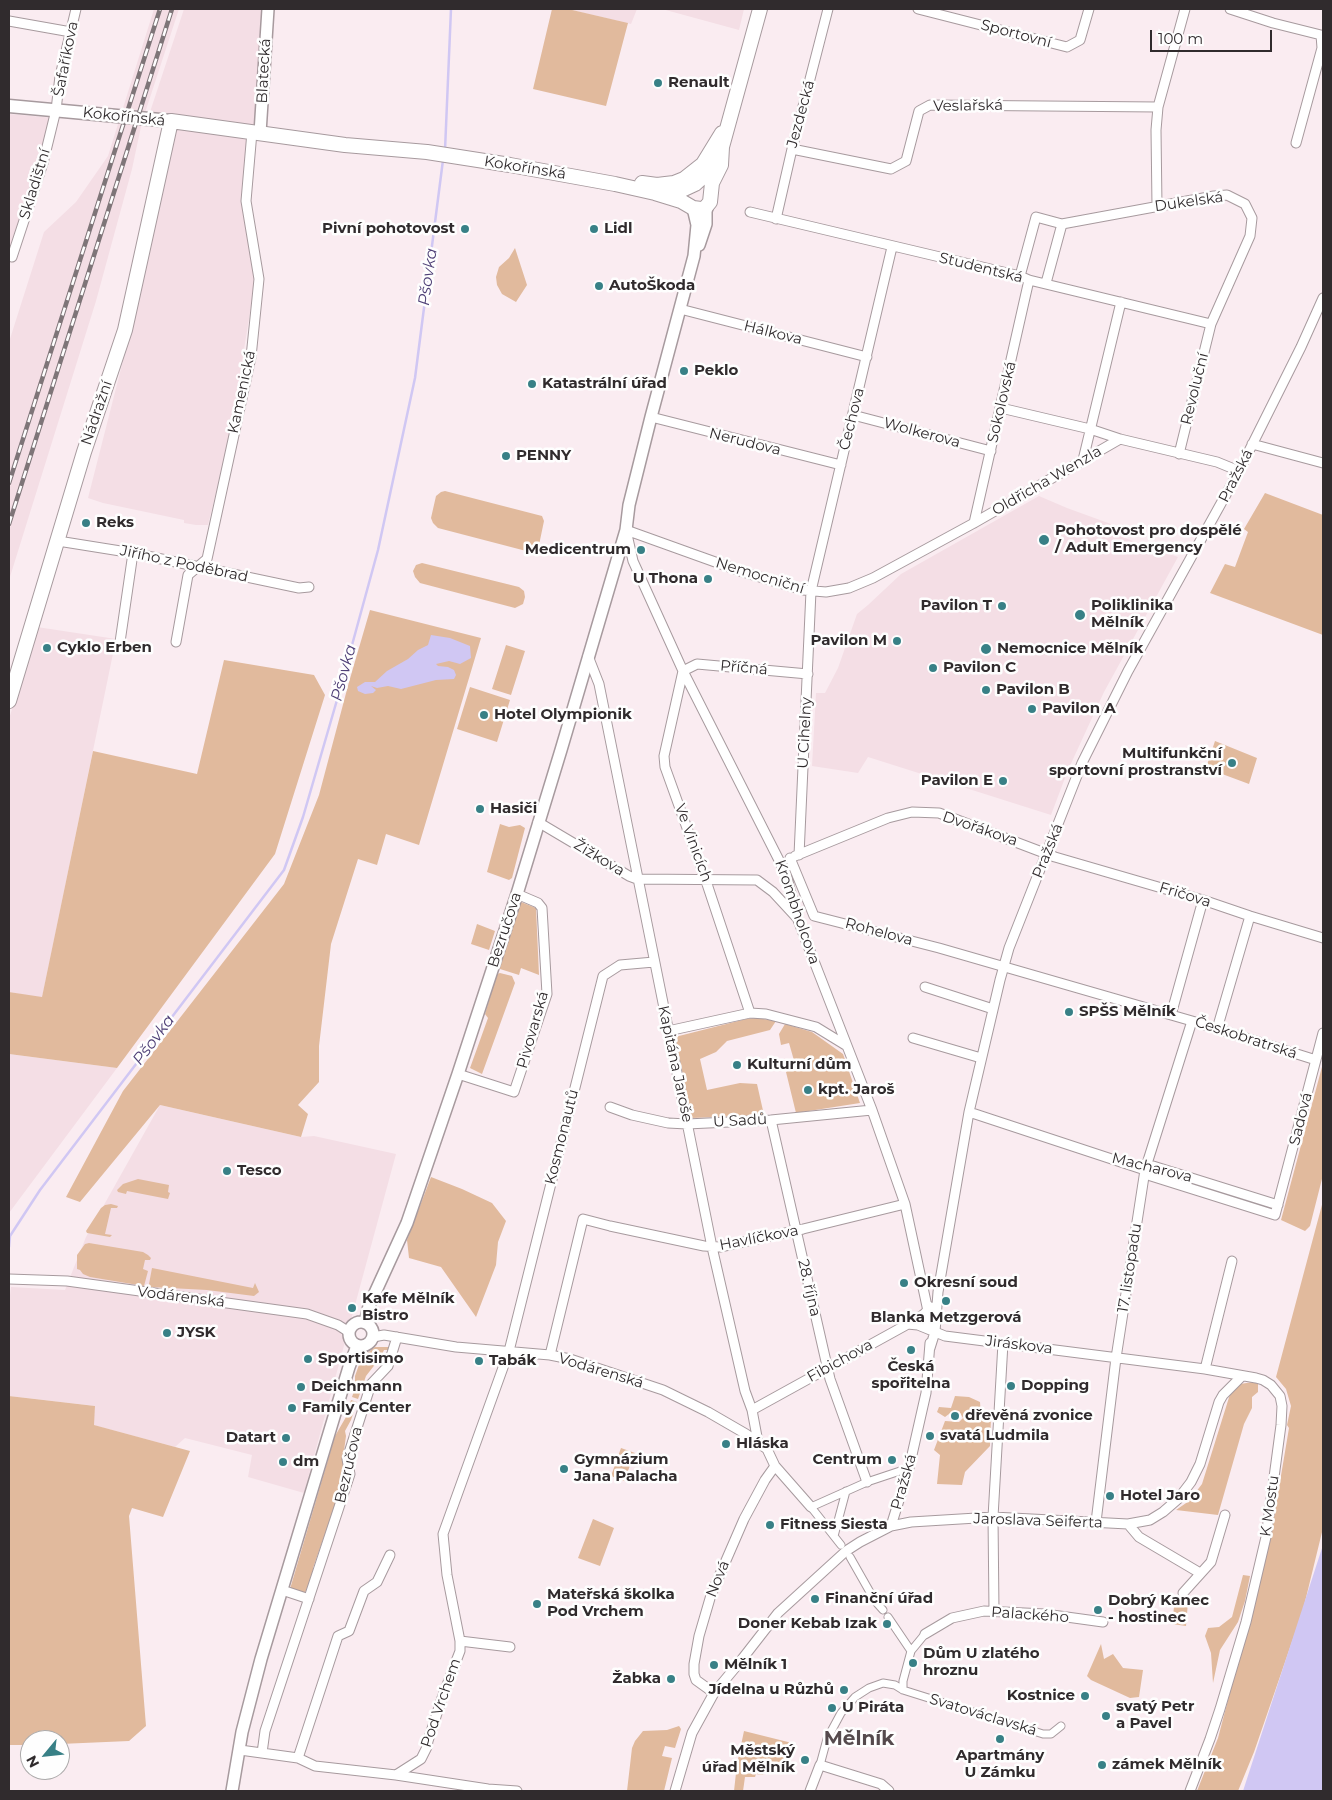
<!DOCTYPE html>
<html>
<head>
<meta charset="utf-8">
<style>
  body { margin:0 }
  #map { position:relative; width:1332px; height:1800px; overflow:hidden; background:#faecf1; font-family:Montserrat,sans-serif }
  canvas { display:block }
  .frame { position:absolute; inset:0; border:10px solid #302b2d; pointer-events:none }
  .north { position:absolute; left:20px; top:1730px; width:50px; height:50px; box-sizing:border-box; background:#fefefe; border:1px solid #acaaaa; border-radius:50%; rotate:242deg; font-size:14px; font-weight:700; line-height:20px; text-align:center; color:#302b2d }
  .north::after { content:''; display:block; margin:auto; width:18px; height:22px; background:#388086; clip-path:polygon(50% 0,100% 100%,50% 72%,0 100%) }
  .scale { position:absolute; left:1150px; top:30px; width:122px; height:22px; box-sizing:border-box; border:2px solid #302b2d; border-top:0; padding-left:6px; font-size:15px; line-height:18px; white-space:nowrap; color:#302b2d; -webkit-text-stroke:4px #fefefe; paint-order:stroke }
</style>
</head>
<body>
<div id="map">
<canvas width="1332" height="1800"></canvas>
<div class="frame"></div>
<div class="north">N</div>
<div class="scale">100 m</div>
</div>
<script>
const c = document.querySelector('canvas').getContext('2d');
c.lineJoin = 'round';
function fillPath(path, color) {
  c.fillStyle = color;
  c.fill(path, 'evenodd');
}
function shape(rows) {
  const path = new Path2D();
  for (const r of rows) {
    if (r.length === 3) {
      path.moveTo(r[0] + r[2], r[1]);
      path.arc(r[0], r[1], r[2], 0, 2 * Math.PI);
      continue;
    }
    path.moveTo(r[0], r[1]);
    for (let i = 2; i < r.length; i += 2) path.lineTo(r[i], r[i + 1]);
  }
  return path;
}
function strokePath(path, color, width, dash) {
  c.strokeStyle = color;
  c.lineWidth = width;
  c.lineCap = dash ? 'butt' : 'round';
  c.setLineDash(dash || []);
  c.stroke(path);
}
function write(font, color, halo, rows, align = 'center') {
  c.font = font + ' Montserrat,sans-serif';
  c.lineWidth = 5;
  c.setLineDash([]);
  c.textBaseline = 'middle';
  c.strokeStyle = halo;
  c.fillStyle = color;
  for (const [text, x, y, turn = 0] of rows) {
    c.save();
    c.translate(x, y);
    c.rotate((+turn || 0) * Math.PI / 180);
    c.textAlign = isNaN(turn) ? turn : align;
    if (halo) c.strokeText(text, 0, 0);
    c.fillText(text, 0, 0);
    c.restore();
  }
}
fillPath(shape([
  [154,9,179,9,142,122,132,169,96,301,9,580,9,342,44,232,76,202,108,156],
  [184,9,265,9,257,121,244,200,256,276,230,435,208,525,196,525,184,523,184,520,103,503,88,498,138,302,178,118,150,112],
  [567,9,637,9,631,24],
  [662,9,744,9,739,30],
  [9,114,55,118,9,256],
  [1039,496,1067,508,1111,524,1108,532,1178,557,1104,692,1068,770,1051,815,868,757,858,773,812,766,816,693,825,693,838,668,857,614,868,605,901,574],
  [37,627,116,639,42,998,9,992,9,719],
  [9,1054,117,1068,9,1213],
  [160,1105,301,1137,314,1136,396,1154,304,1493,248,1477,252,1455,185,1438,175,1447,93,1425,95,1406,9,1396,9,1303,11,1287,65,1290,86,1237]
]), '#f4dee5');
fillPath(shape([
  [552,9,568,9,628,23,606,106,533,89],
  [515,248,527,285,516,302,502,294,497,285,496,277,499,267,509,258],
  [445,491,542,516,544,521,539,545,535,550,530,552,438,528,433,523,431,518,436,496,441,492],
  [1265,493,1323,515,1323,635,1210,593,1225,564,1235,567,1248,532,1244,529],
  [422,563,519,587,524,591,525,597,523,604,515,608,420,583,415,577,413,571,416,565],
  [370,610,481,638,419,845,386,834,377,865,358,859,331,944,319,1046,319,1082,298,1105,308,1114,301,1137,160,1105,80,1202,66,1197,123,1091,284,884,319,795,349,682],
  [506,645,525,651,511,695,492,689],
  [224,660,314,675,325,695,275,854,117,1068,9,1054,9,992,42,997,93,751,197,774],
  [470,687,510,700,497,742,457,729],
  [1215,741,1257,758,1249,784,1206,768],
  [500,824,509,827,520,825,525,828,512,878,509,880,487,872],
  [521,902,536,908,539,975,521,968,519,975,500,969,500,967],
  [477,924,495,931,489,950,471,944],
  [500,973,512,976,515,983,482,1074,470,1068,488,1018,485,1014,497,974],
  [757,1018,776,1021,770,1030,727,1041,716,1052,700,1059,707,1090,740,1083,757,1084,764,1115,692,1118,675,1037,746,1019],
  [785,1024,812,1032,843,1054,860,1103,796,1113,786,1072,795,1064,789,1043,781,1045,779,1034],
  [1323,1063,1323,1175,1310,1226,1305,1231,1281,1220],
  [431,1177,462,1189,492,1203,506,1221,498,1242,496,1265,476,1317,441,1267,409,1258,407,1240],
  [138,1179,169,1185,168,1192,170,1193,168,1199,127,1191,126,1194,118,1192,117,1190,123,1184],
  [1323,1201,1323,1528,1303,1610,1254,1752,1238,1791,1197,1791,1218,1738,1270,1541,1289,1428,1287,1425,1291,1406,1286,1389,1276,1377],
  [111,1204,118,1206,117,1208,111,1208,105,1234,112,1235,110,1237,87,1233,86,1231,101,1208,105,1205],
  [89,1243,143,1252,148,1255,151,1258,150,1260,145,1260,143,1269,148,1271,144,1286,90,1277,83,1274,80,1270,77,1269,77,1255,85,1244],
  [152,1268,253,1288,255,1283,259,1292,254,1296,207,1290,151,1287,149,1284],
  [375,1347,389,1347,388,1350,384,1350,380,1358,366,1376,358,1399,352,1397,355,1388,355,1376,360,1362,365,1355],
  [1253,1382,1258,1384,1258,1392,1252,1397,1252,1408,1244,1424,1218,1515,1176,1510,1189,1501,1202,1484,1231,1391,1240,1384],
  [9,1396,95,1406,94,1425,190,1451,163,1517,132,1508,129,1516,146,1726,129,1741,60,1744,60,1740,30,1740,30,1745,9,1745],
  [955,1396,969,1397,980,1402,981,1417,991,1417,990,1446,965,1472,962,1485,937,1484,940,1455,934,1450,945,1421,959,1422,963,1418,959,1411,953,1411,945,1417,937,1412,939,1407,951,1408],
  [351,1400,357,1402,351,1420,345,1431,346,1436,343,1458,346,1474,313,1568,315,1570,304,1595,290,1589,335,1436,346,1417],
  [621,1448,635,1453,624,1481,611,1476],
  [593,1519,614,1528,600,1566,578,1558],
  [1243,1575,1250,1576,1245,1601,1238,1622,1220,1650,1213,1683,1211,1653,1205,1636,1208,1628,1219,1627,1232,1617],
  [1183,1596,1188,1602,1186,1626,1172,1624,1174,1607],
  [1101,1644,1104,1659,1113,1654,1123,1668,1143,1670,1139,1697,1130,1698,1091,1680,1087,1676],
  [679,1726,681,1729,675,1748,665,1746,662,1756,672,1758,664,1791,627,1791,632,1748,635,1741,643,1731,667,1730],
  [744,1731,792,1743,784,1774,765,1770,763,1775,756,1774,755,1777,745,1777,743,1791,734,1791,737,1764]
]), '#e1ba9d');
fillPath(shape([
  [431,635,450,638,470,646,471,658,460,664,449,661,436,664,438,666,448,667,454,670,456,675,454,679,436,680,401,689,388,686,377,688,371,686,376,690,373,693,365,694,358,691,357,687,365,682,375,682,387,671,408,659,418,650,428,645],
  [1323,1545,1323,1791,1243,1791]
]), '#d0c7f3');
strokePath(shape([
  [445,150,451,9],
  [9,1247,10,1236,40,1190,284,870,303,817,337,700,378,550,415,378,443,160]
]), '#d0c7f3', 2.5);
const pedestrian = shape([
  [834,1536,846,1491],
  [841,1545,811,1507,867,1482,909,1468],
  [850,1557,875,1601,883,1610],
  [888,1617,911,1651,903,1681,903,1690],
  [911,1651,925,1634],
  [820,1765,827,1739,841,1713,855,1697,869,1688,883,1683,895,1685,903,1690,1043,1734,1051,1734,1061,1726]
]);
const minor = shape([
  [918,9,1067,47,1080,40,1089,9],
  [1230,9,1273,23,1321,35,1322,48,1296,143],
  [9,21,71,32],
  [792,149,891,169,906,161,919,111,930,105,1158,107],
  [1157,206,1156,130,1158,107,1185,9],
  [750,212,1020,276,1029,280,1211,324],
  [776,219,792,149,828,9],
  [12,257,43,163,56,110,60,76,76,9],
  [1020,276,1036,217,1062,224,1214,196,1227,195,1245,204,1252,218,1250,236,1211,324,1179,454],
  [1046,283,1062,224],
  [680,309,867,357],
  [1001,408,1090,429,1120,439],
  [853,415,991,451],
  [651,417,841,465],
  [1252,444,1323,463],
  [1083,460,1121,302],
  [974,523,1029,280],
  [626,530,633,561,683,671,786,874,798,920,872,1110,905,1204,928,1311,930,1330],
  [626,530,743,572,803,590,826,592,849,588,873,578,974,523,1120,439,1217,462,1239,471],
  [58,541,133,553,299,588,309,587],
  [120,642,133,553],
  [176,642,188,575,207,559,251,357,259,279,246,201,252,132],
  [588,656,599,684,712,1247,745,1391,752,1410,758,1442],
  [538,822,629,876,637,879,757,880,773,892,797,918],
  [799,855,811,591,892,247],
  [795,856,888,818,912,812,939,813,1055,857,1203,900,1250,916,1323,938],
  [790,858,814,916,939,948,1192,1021,1316,1060],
  [925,987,993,1009],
  [750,1013,705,878,665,767,664,756,683,671,697,664,808,674],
  [1171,1015,1203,900],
  [1217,1029,1250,916],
  [668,1031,750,1013,766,1014,816,1027,847,1046,846,1044],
  [913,1038,981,1058],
  [458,1074,514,1092,547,994,542,908,538,903,517,894],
  [610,1107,632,1115,668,1123,687,1124,771,1120,872,1110],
  [969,1112,1145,1170,1153,1166,1278,1205],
  [771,1120,830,1379,867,1482],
  [1145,1170,1151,1176,1275,1215,1323,1033],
  [9,1279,67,1281,307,1314,338,1325,349,1332],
  [907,1324,918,1325,945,1336,1205,1369,1256,1378,1263,1380,1271,1385,1280,1396,1282,1406,1281,1425,1266,1537,1246,1622,1220,1709,1210,1739,1190,1791],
  [373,1337,384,1335,456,1347,550,1355,570,1359,663,1390,708,1412,746,1434,767,1449,775,1466,811,1507],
  [930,1348,935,1332,938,1292,969,1112,1000,980,1009,948,1082,763,1128,671,1239,471,1301,347,1323,298],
  [550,1355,583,1219,610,1226,704,1246,720,1247,803,1229,905,1204],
  [1205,1369,1232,1261],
  [752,1410,917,1319,924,1314,931,1307],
  [1096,1522,1116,1358,1145,1170,1192,1021],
  [1128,1524,1139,1537,1200,1573],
  [891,1526,909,1468,926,1393,930,1343],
  [282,1590,309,1599],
  [1183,1593,1211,1562,1225,1515],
  [994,1611,993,1517,1003,1343],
  [925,1634,952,1618,984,1611,1045,1614,1103,1622],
  [460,1641,510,1647],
  [714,1693,696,1680,694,1674,694,1664,699,1636,711,1595,744,1519,765,1480,775,1466],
  [240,1750,298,1758,315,1766,396,1775,488,1789,517,1791],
  [262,1753,265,1731,350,1474,347,1459,371,1384,388,1366,397,1337],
  [298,1758,338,1636,349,1631,364,1591,377,1582,390,1555],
  [396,1775,421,1759,427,1747,428,1741,442,1698,460,1651,460,1641,447,1575,443,1534,509,1351,603,976,620,965,654,962],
  [675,1791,692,1733,714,1693,739,1663,778,1613,846,1551,860,1542,891,1526,911,1522,993,1517,1128,1524,1150,1520,1163,1512,1178,1499,1191,1482,1200,1464,1219,1402,1223,1395,1241,1377],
  [810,1791,820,1765,881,1784,889,1791]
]);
const tertiary = shape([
  [260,133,268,9],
  [699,245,706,224,706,211,708,205],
  [361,1334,12],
  [365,1323,369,1306,407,1223,458,1074,517,894,561,750,626,530,629,505,651,417,694,256,697,225,693,208],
  [232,1791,242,1732,261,1659,349,1367,357,1346]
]);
const secondary = shape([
  [9,106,171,121]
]);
const primary = shape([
  [642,183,657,185,674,183,684,179,703,164,722,133],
  [663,193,680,191,695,184,706,174,715,159],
  [9,701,84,452,125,330,171,121,345,145,427,152,510,165,615,184,655,193,681,201,693,208,701,209,705,208,710,202,712,183,721,165,722,147,760,9]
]);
strokePath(pedestrian, '#a79a9e', 9);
strokePath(minor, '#a79a9e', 11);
strokePath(tertiary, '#a79a9e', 14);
strokePath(secondary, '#a79a9e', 15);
strokePath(primary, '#a79a9e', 16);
strokePath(pedestrian, '#fff', 7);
strokePath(minor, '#fff', 9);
strokePath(tertiary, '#fff', 11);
strokePath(secondary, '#fff', 12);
strokePath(primary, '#fff', 14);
const rail = shape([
  [9,483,160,9],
  [9,524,172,9]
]);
strokePath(rail, '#7e7578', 4.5);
strokePath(rail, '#fefefe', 2.5, [8]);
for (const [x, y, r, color] of [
  [658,83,5,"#388086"],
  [465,229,5,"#388086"],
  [594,229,5,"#388086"],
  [599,286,5,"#388086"],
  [684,371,5,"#388086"],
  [532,384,5,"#388086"],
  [506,456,5,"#388086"],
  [86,523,5,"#388086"],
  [1044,540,6,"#388086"],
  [641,550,5,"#388086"],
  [708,579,5,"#388086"],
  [1002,606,5,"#388086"],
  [1080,615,6,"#388086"],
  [897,641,5,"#388086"],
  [47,648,5,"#388086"],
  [986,649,6,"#388086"],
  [933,668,5,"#388086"],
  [986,690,5,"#388086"],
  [1032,709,5,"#388086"],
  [484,715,5,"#388086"],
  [1232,763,5,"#388086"],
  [1003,781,5,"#388086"],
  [480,809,5,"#388086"],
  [1069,1012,5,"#388086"],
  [737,1065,5,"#388086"],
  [808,1090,5,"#388086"],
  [227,1171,5,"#388086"],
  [904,1283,5,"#388086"],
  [946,1301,5,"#388086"],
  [352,1308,5,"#388086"],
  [167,1333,5,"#388086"],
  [911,1350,5,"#388086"],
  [308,1359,5,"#388086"],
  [479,1361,5,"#388086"],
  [1011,1386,5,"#388086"],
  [301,1387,5,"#388086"],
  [292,1408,5,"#388086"],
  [955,1416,5,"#388086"],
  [930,1436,5,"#388086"],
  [286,1438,5,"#388086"],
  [726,1444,5,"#388086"],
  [892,1460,5,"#388086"],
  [283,1462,5,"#388086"],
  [564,1469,5,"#388086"],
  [1110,1496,5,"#388086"],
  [770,1525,5,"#388086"],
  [815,1599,5,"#388086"],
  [537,1604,5,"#388086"],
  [1098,1610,5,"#388086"],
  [887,1624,5,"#388086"],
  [913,1663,5,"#388086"],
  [714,1665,5,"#388086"],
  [671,1679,5,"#388086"],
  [844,1690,5,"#388086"],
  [1085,1696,5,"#388086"],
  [832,1708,5,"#388086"],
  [1106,1716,5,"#388086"],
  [1000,1739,5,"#388086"],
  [805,1760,5,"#388086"],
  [1102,1765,5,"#388086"]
]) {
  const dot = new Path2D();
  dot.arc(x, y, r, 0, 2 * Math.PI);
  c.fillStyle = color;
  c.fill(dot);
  strokePath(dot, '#fefefe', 2);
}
write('15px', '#302b2d', '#fefefe', [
  ["Sportovní",1016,34,15],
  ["Šafaříkova",66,59,-79],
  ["Blatecká",264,71,-87],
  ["Veslařská",968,106,-1],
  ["Jezdecká",801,114,-75],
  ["Kokořínská",124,117,6],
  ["Kokořínská",525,168,9],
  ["Skladištní",35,184,-73],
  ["Dukelská",1189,202,-8],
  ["Studentská",981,268,14],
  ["Hálkova",773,333,14],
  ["Revoluční",1195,389,-76],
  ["Kamenická",242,392,-78],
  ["Sokolovská",1002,402,-77],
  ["Nádražní",97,413,-71],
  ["Čechova",852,419,-76],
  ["Wolkerova",922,433,15],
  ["Nerudova",745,442,14],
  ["Pražská",1236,476,-63],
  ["Oldřicha Wenzla",1047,481,-30],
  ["Jiřího z Poděbrad",184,564,12],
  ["Nemocniční",760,576,17],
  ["Příčná",744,668,5],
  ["U Cihelny",805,733,-87],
  ["Dvořákova",980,829,19],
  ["Ve Vinicích",693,843,70],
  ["Pražská",1048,851,-68],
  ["Žižkova",599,858,31],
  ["Fričova",1185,895,17],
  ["Krombholcova",797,912,71],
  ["Bezručova",505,930,-72],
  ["Rohelova",879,932,15],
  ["Pivovarská",533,1030,-74],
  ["Českobratrská",1246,1038,18],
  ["Kapitána Jaroše",675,1064,78],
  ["Sadová",1301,1119,-76],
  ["U Sadů",740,1121,-3],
  ["Kosmonautů",562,1137,-76],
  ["Macharova",1152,1168,14],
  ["Havlíčkova",759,1238,-11],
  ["17. listopadu",1130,1268,-81],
  ["28. října",809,1288,77],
  ["Vodárenská",181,1297,7],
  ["Jiráskova",1019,1345,7],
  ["Fibichova",840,1361,-29],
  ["Vodárenská",601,1371,17],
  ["Bezručova",349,1465,-77],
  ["Pražská",904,1482,-74],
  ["K Mostu",1270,1506,-82],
  ["Jaroslava Seiferta",1038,1521,2],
  ["Nová",718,1579,-68],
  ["Palackého",1030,1615,4],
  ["Pod Vrchem",441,1703,-71],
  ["Svatováclavská",983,1715,17]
]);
write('bold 15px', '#302b2d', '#fefefe', [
  ["Renault",668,83],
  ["Pivní pohotovost",455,229,"right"],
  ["Lidl",604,229],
  ["AutoŠkoda",609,286],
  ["Peklo",694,371],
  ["Katastrální úřad",542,384],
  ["PENNY",516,456],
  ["Reks",96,523],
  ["Pohotovost pro dospělé",1055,531],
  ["/ Adult Emergency",1055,548],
  ["Medicentrum",631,550,"right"],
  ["U Thona",698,579,"right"],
  ["Pavilon T",992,606,"right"],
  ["Poliklinika",1091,606],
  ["Mělník",1091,623],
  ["Pavilon M",887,641,"right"],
  ["Cyklo Erben",57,648],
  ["Nemocnice Mělník",997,649],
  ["Pavilon C",943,668],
  ["Pavilon B",996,690],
  ["Pavilon A",1042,709],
  ["Hotel Olympionik",494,715],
  ["Multifunkční",1222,754,"right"],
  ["sportovní prostranství",1222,771,"right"],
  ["Pavilon E",993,781,"right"],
  ["Hasiči",490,809],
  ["SPŠS Mělník",1079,1012],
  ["Kulturní dům",747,1065],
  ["kpt. Jaroš",818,1090],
  ["Tesco",237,1171],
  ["Okresní soud",914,1283],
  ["Kafe Mělník",362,1299],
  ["Bistro",362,1316],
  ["Blanka Metzgerová",946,1318,"center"],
  ["JYSK",177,1333],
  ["Sportisimo",318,1359],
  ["Tabák",489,1361],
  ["Česká",911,1367,"center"],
  ["spořitelna",911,1384,"center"],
  ["Dopping",1021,1386],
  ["Deichmann",311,1387],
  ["Family Center",302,1408],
  ["dřevěná zvonice",965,1416],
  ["svatá Ludmila",940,1436],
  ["Datart",276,1438,"right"],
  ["Hláska",736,1444],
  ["Gymnázium",574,1460],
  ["Jana Palacha",574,1477],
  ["Centrum",882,1460,"right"],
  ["dm",293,1462],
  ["Hotel Jaro",1120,1496],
  ["Fitness Siesta",780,1525],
  ["Mateřská školka",547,1595],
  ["Pod Vrchem",547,1612],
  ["Finanční úřad",825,1599],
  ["Dobrý Kanec",1108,1601],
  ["- hostinec",1108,1618],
  ["Doner Kebab Izak",877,1624,"right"],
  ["Dům U zlatého",923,1654],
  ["hroznu",923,1671],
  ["Mělník 1",724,1665],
  ["Žabka",661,1679,"right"],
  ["Jídelna u Růzhů",834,1690,"right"],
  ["Kostnice",1075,1696,"right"],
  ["svatý Petr",1116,1707],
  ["a Pavel",1116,1724],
  ["U Piráta",842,1708],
  ["Městský",795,1751,"right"],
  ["úřad Mělník",795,1768,"right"],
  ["Apartmány",1000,1756,"center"],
  ["U Zámku",1000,1773,"center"],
  ["zámek Mělník",1112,1765]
], 'left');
write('italic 16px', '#4e3f76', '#fefefe', [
  ["Pšovka",428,277,-82],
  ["Pšovka",344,673,-75],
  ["Pšovka",154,1040,-53]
]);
write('bold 20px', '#554a4d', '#fefefe', [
  ["Mělník",859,1739]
]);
</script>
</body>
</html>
